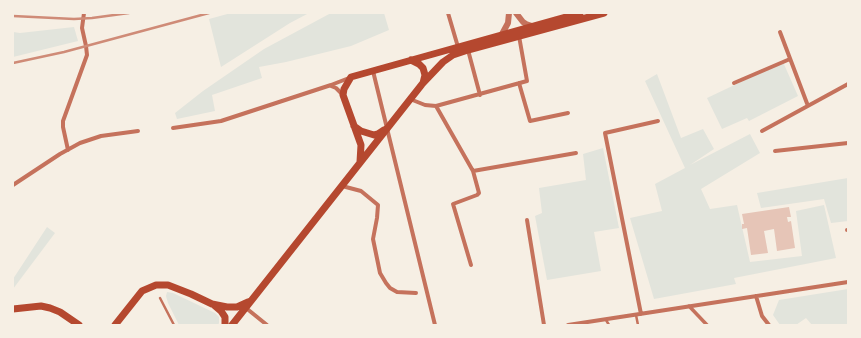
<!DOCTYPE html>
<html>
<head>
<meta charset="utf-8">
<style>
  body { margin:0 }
  #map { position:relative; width:861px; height:338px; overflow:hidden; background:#f6efe4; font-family:Overpass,sans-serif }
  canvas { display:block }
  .frame { position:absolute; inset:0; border:14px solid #f6efe4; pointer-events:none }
</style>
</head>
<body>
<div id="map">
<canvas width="861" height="338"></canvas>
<div class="frame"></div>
</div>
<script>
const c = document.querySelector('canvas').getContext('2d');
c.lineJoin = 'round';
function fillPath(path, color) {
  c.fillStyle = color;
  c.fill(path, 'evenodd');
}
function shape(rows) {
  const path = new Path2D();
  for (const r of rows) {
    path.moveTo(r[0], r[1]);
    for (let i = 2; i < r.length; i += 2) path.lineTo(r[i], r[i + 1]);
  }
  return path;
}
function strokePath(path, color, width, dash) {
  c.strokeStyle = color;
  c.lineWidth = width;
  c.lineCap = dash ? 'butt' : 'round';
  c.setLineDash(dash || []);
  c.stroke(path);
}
fillPath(shape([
  [231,13,309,13,290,23,221,67,209,19],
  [331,13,384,13,389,30,351,46,286,62,259,67,262,78,212,95,215,111,177,119,175,113,203,91,264,49],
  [74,27,78,41,13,57,13,32,20,33],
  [783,62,798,96,749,121,747,118,722,129,707,98],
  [657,74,681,138,703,129,714,149,690,165,750,134,760,153,701,189,710,209,737,205,750,262,802,256,796,211,824,205,836,258,734,278,736,284,654,299,630,218,662,211,655,184,685,168,645,81],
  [603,148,619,228,594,232,601,271,547,280,535,216,542,213,539,188,586,180,583,154],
  [848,178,848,221,831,223,824,199,761,208,757,193],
  [47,227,55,233,13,289,13,279],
  [848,289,848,325,812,325,806,318,796,325,780,325,773,315,779,300],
  [167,292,173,293,215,313,219,317,219,311,219,323,218,325,179,325,168,303,166,296]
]), '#e2e4dc');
fillPath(shape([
  [789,207,791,217,787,217,788,222,791,221,795,248,777,251,774,229,764,231,768,253,751,255,747,228,742,229,742,224,744,224,742,214]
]), '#e6c5b7');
strokePath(shape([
  [160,298,174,325],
  [636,315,638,325],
  [606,320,609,325]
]), '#c5725c', 2.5);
strokePath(shape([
  [689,306,707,325]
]), '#c5725c', 3.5);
strokePath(shape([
  [448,13,458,47],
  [780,32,808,106],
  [468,50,480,95],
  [373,71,435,325],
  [519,83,530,121,568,113],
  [734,83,790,59],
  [331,86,336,88,343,95],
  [410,99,425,105,436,106,473,171,479,193,477,195,453,204,471,265],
  [436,106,527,81,519,36],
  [173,128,221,121,331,85,349,78],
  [762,131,848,84],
  [68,150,63,127,63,121,87,55,86,46,82,28,84,13],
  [775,151,848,143],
  [473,171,576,153],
  [13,185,60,154,80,143,101,136,138,131],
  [342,186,361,191,378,205,377,218,373,239,380,273,386,283,390,288,397,292,416,293],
  [527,220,544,325],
  [847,230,848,230],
  [756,296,762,316,769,325],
  [246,308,267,325],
  [641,314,605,133,658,121],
  [568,325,848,282]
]), '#c5725c', 4);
strokePath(shape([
  [516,13,523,22,526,24,532,26],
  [502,34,508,23,509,13]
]), '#c5725c', 6);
strokePath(shape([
  [411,60,419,64,423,68,425,75,423,83],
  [354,126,361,131,374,135,378,134,384,130],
  [360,162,361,145,343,95,344,89,351,77,580,13],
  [214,305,221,311,225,317,225,325],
  [13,309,41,306,50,308,60,312,79,325],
  [115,325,142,291,156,285,168,285,191,294,212,304,227,307,237,307,248,302],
  [232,325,423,83,443,62,453,55,468,50,604,13]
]), '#b5482f', 7);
strokePath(shape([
  [13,16,74,19,92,18,129,13],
  [13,63,64,52,209,13]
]), '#cf8b77', 2.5);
</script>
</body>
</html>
